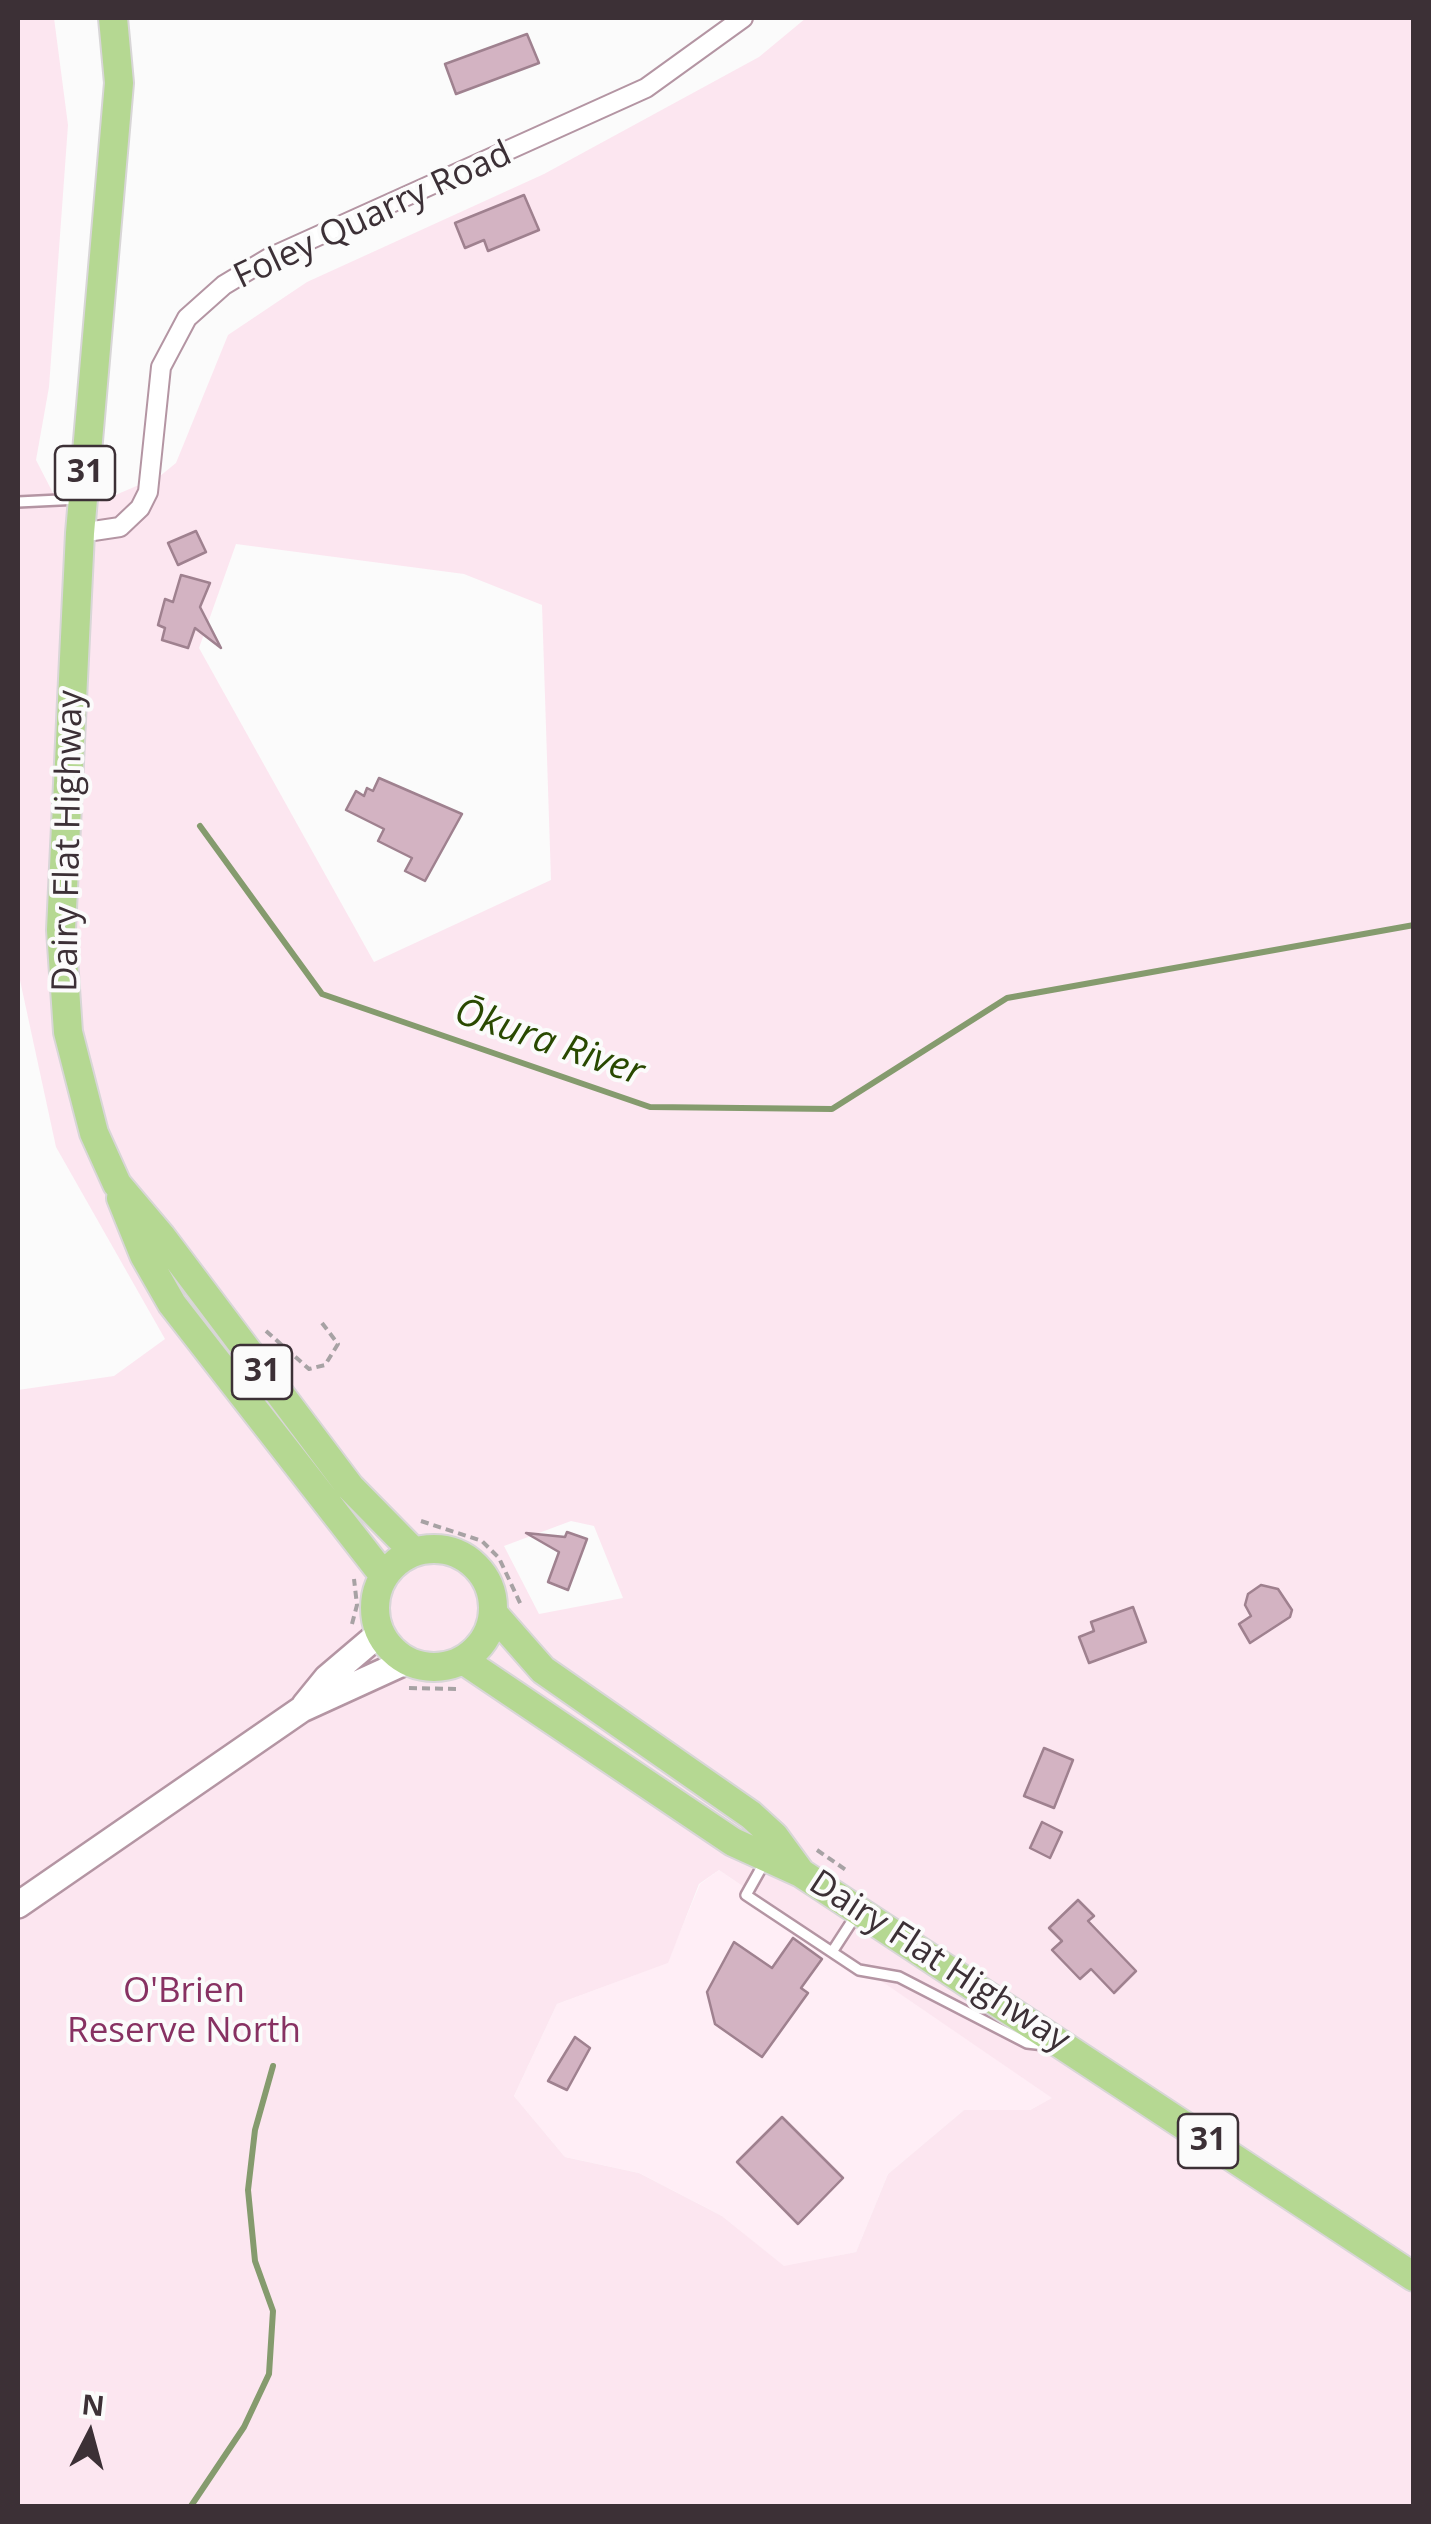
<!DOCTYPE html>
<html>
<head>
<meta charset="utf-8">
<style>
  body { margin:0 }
  #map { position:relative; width:1431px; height:2524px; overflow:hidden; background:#fbfbfb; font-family:"Open Sans",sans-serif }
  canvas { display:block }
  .frame { position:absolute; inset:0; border:20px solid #3c3036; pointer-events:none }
  .north { position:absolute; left:40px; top:2384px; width:100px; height:100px; -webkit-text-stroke:8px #fbfbfb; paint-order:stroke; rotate:6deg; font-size:28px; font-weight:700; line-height:40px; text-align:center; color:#3c3036 }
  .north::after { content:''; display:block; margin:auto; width:35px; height:45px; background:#3c3036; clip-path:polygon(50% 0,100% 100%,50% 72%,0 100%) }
</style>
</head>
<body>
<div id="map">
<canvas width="1431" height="2524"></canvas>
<div class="frame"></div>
<div class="north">N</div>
</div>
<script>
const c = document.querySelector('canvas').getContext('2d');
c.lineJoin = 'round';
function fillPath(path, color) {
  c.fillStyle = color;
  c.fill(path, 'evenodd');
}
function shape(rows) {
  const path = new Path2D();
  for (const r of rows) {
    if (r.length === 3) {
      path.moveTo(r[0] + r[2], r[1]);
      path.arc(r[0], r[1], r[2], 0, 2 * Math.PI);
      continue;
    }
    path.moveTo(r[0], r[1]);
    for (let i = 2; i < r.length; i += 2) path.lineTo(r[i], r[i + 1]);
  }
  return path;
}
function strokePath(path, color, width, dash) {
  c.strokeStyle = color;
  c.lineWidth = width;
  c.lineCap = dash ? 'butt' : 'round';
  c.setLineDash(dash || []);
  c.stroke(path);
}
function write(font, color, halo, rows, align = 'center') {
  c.font = font + ' "Open Sans",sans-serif';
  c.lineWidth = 8;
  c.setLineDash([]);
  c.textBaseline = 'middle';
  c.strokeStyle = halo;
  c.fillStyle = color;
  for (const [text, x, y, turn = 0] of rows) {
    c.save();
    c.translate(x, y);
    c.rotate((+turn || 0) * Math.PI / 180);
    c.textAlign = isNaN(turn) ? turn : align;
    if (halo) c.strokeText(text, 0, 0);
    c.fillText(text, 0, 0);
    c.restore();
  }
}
fillPath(shape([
  [719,1870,1053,2098,1030,2110,964,2110,888,2174,856,2252,784,2267,722,2216,639,2173,565,2157,514,2096,557,2004,667,1963,700,1884]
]), '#ffeef6');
fillPath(shape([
  [18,18,54,18,68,125,49,387,36,460,53,493,63,500,92,505,160,476,176,463,228,335,307,282,544,174,759,57,806,18,1413,18,1413,2506,18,2506,18,1390,114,1376,165,1339,56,1147,18,971],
  [236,544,464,574,542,605,551,880,374,962,199,648],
  [571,1521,594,1526,623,1598,539,1614,504,1546],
  [719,1870,1052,2098,1030,2110,964,2110,888,2174,856,2252,784,2266,722,2216,639,2173,565,2157,514,2096,557,2004,668,1963,699,1884]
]), '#fce6f0');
strokePath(shape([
  [200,826,322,994,650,1107,832,1109,1007,998,1414,925],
  [191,2506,244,2427,269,2374,273,2311,255,2261,248,2190,255,2130,273,2066]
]), '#859b6e', 6);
const building = shape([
  [527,34,539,63,456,94,445,64,527,34],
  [524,195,539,230,488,251,484,240,465,248,455,223,524,195],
  [196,531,206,552,178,565,168,543,196,531],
  [181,575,210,583,200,607,221,648,195,628,188,648,162,640,165,628,158,625,165,599,173,602,181,575],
  [379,778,462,814,425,881,405,871,412,858,378,841,384,829,346,810,356,791,364,796,367,788,373,791,379,778],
  [567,1532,587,1539,568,1590,548,1582,559,1552,526,1533,565,1537,567,1532],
  [1261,1585,1278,1589,1292,1610,1290,1617,1250,1643,1239,1624,1251,1616,1245,1605,1248,1594,1261,1585],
  [1133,1607,1146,1642,1089,1663,1079,1637,1094,1631,1091,1622,1133,1607],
  [1044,1748,1073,1760,1054,1808,1024,1796,1044,1748],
  [1042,1822,1062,1832,1050,1858,1030,1848,1042,1822],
  [1078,1900,1094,1916,1088,1921,1136,1971,1114,1993,1091,1969,1080,1979,1052,1950,1062,1941,1049,1928,1078,1900],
  [793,1938,822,1959,801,1988,808,1993,762,2057,715,2024,707,1992,734,1942,772,1968,793,1938],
  [575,2037,590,2048,567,2090,548,2081,575,2037],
  [782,2117,843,2178,798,2224,737,2162,782,2117]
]);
fillPath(building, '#d3b3c2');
strokePath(building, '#9f818f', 2.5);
const lane = shape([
  [18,502,80,499],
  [764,1863,746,1895,859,1970,899,1977,1027,2043,1053,2046],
  [832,1952,856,1915]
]);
const street = shape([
  [80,533,120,527,140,508,148,492,161,367,187,318,224,285,269,258,646,88,743,18]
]);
const secondary = shape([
  [305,1705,327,1678,380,1633],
  [18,1905,302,1709,407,1661]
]);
const primary = shape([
  [113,18,119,83,80,533,61,930,68,1032,94,1133,117,1184,161,1236,350,1487,414,1552],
  [121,1198,144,1255,172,1304,384,1576],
  [434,1608,59],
  [493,1613,543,1670,751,1815,774,1836,801,1873,1414,2277],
  [463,1660,733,1842,801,1873]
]);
strokePath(lane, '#b495a3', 14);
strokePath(street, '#b495a3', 22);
strokePath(secondary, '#b495a3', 30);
strokePath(primary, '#d8d6d7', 32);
strokePath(shape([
  [266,1331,309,1369,325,1365,338,1344,319,1319],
  [421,1521,482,1541,499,1558,521,1605],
  [352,1624,357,1605,354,1579],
  [409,1688,459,1689],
  [817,1850,846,1870]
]), '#a7a2a4', 4, [8, 5]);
strokePath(lane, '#fff', 9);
strokePath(street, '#fff', 18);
strokePath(secondary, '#fff', 25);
strokePath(primary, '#b5d892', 28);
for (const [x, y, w] of [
  [85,473,60],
  [262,1372,60],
  [1208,2141,60]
]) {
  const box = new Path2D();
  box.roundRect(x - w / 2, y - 27, w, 54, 8);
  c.fillStyle = '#fbfbfb';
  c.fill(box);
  strokePath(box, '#3c3036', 2.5);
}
write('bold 32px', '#3c3036', null, [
  ["31",85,473],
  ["31",262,1372],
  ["31",1208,2141]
]);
write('35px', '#3c3036', '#fbfbfb', [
  ["Foley Quarry Road",373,216,-25],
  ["Dairy Flat Highway",69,841,-89],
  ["Dairy Flat Highway",939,1962,33]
]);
write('35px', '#873162', '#fbfbfb', [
  ["O'Brien",184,1992],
  ["Reserve North",184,2032]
]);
write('italic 38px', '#294900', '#fbfbfb', [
  ["Ōkura River",549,1043,19]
]);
</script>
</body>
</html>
